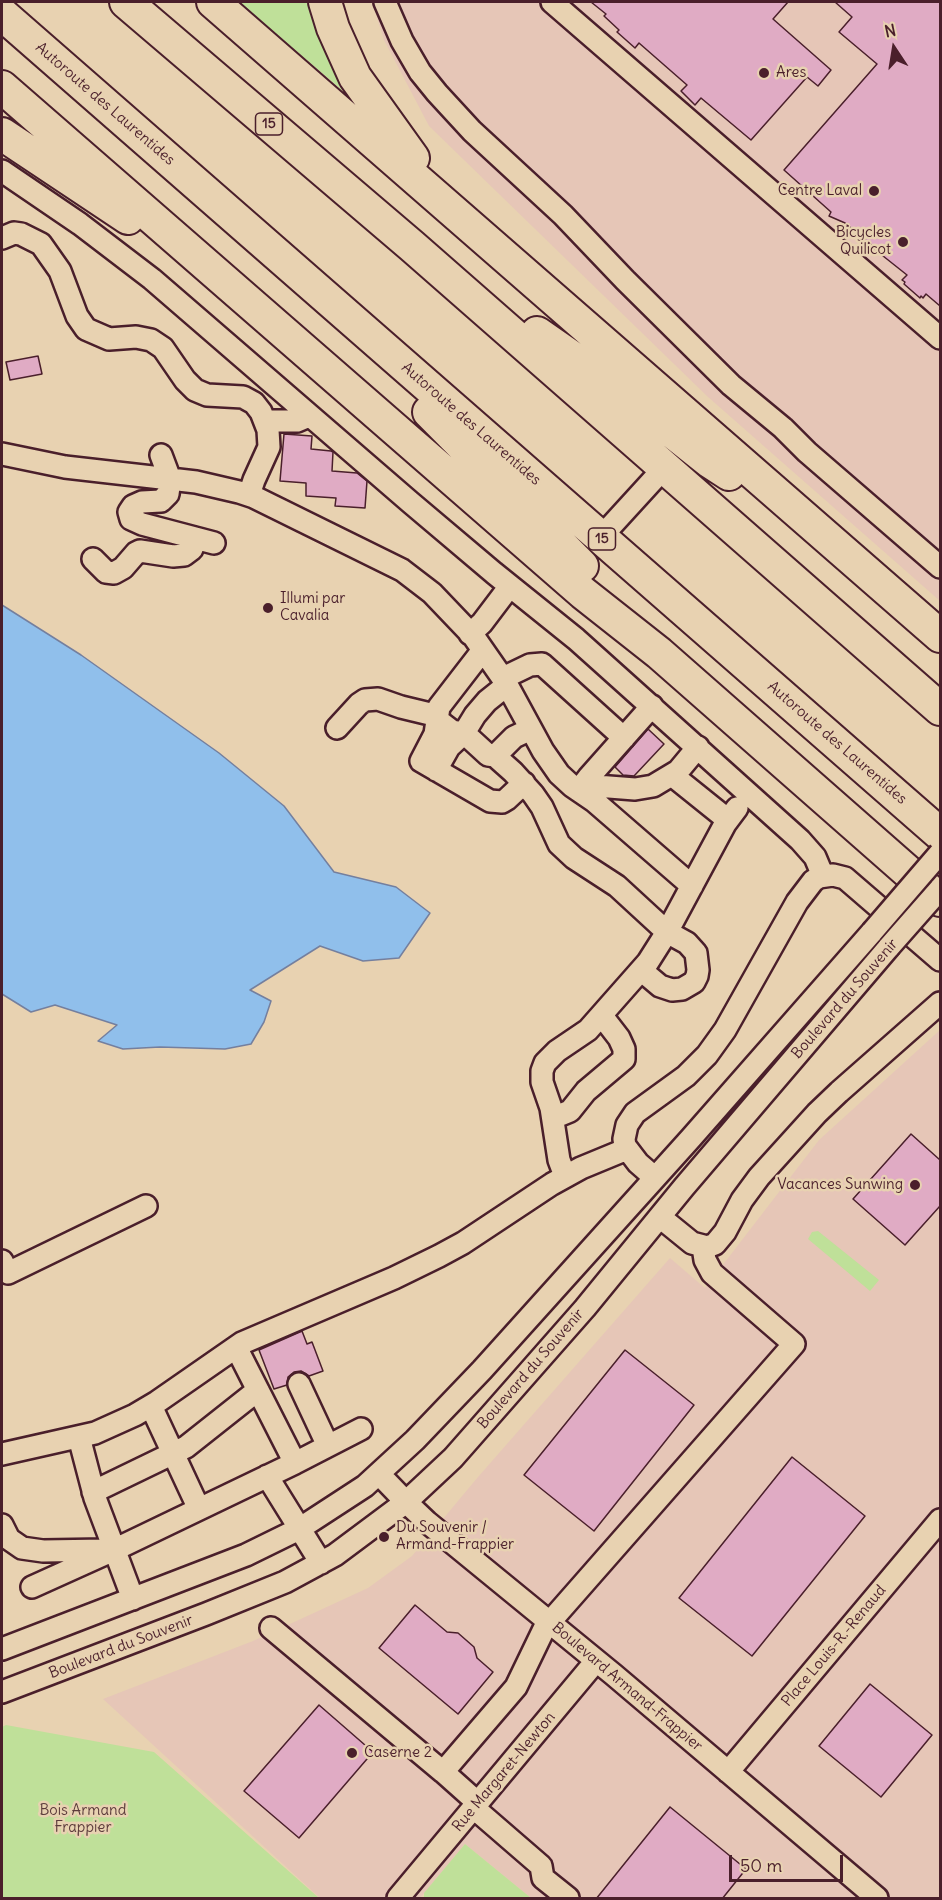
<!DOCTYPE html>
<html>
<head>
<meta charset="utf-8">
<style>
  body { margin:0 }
  #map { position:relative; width:942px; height:1900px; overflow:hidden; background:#e8d2b1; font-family:Delius,sans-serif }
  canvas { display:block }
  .frame { position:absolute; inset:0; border:3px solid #4a1f2b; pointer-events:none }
  .north { position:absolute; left:864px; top:18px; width:60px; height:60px; -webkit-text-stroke:4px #e8d2b1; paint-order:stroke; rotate:348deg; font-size:16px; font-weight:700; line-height:24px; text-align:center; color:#4a1f2b }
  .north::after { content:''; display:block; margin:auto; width:21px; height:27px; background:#4a1f2b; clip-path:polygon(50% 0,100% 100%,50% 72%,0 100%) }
  .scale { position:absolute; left:729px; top:1855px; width:114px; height:27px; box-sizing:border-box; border:3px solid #4a1f2b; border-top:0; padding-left:8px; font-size:18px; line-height:21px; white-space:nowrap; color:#4a1f2b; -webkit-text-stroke:4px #e8d2b1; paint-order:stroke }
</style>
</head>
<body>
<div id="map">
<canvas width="942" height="1900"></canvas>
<div class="frame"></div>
<div class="north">N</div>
<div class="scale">50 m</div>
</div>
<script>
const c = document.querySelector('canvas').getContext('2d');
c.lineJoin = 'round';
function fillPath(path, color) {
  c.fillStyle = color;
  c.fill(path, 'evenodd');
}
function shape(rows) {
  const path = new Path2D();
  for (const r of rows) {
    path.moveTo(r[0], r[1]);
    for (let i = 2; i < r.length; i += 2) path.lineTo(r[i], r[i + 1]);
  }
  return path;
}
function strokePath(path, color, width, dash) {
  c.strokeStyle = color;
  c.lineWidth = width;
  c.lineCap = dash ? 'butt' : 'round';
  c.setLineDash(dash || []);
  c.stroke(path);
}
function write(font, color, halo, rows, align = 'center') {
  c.font = font + ' Delius,sans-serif';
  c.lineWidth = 5;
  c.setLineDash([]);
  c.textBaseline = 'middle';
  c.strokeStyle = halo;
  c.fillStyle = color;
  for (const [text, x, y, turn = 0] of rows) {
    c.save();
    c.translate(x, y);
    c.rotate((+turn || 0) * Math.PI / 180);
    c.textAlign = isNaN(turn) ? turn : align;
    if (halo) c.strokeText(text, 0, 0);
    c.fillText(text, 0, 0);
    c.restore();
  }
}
fillPath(shape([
  [372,2,940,2,940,601,708,397,429,126,384,40],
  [940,1030,940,1898,531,1898,465,1844,420,1898,320,1898,103,1699,253,1641,368,1588,412,1556,478,1477,670,1258,705,1288,819,1140]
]), '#e6c6b7');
fillPath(shape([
  [239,2,316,2,355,93,350,97],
  [818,1231,879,1280,870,1291,808,1239,812,1232],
  [6,1725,154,1752,319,1898,2,1898,2,1727],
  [465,1844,531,1898,424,1898,424,1893]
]), '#bfe099');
const water = shape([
  [2,605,81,655,219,753,284,806,334,872,396,887,430,913,399,958,363,961,320,946,250,990,271,1001,264,1022,251,1044,225,1049,160,1047,123,1049,98,1041,117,1025,55,1005,31,1012,2,994,2,605]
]);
fillPath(water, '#90bfeb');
strokePath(water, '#747f9e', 1.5);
const building = shape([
  [591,2,788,2,773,19,831,70,818,86,807,77,751,140,701,98,695,105,681,91,687,85,639,43,635,48,617,32,619,30,604,16,606,14,591,2],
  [835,2,940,2,940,306,926,294,923,298,921,296,920,298,904,284,905,282,902,280,907,275,873,248,874,247,845,223,829,216,831,212,784,170,877,64,839,32,852,17,835,2],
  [38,356,42,374,10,380,6,362,38,356],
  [284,434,312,436,311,449,331,451,333,452,332,471,357,473,367,481,365,508,335,506,336,498,306,496,306,483,280,481,284,434],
  [648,729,664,744,634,776,623,775,615,767,648,729],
  [911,1134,940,1160,940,1206,905,1245,853,1199,911,1134],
  [302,1331,307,1344,312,1342,323,1371,309,1376,301,1371,294,1372,288,1377,287,1385,274,1389,259,1350,302,1331],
  [625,1350,694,1405,594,1531,524,1475,625,1350],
  [792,1457,865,1516,752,1656,679,1598,792,1457],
  [415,1605,447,1632,458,1633,474,1647,477,1658,493,1672,458,1714,379,1648,415,1605],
  [870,1684,932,1735,881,1797,819,1746,870,1684],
  [319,1705,373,1752,299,1838,244,1791,319,1705],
  [670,1807,746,1869,722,1899,596,1899,670,1807]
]);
fillPath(building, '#e0abc4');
strokePath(building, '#4a1f2b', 1.5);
const minor = shape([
  [385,2,402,41,420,72,437,93,472,131,563,215,625,280,731,385,783,428,807,452,940,567],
  [552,2,940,338],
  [2,171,80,224,152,279,410,502,494,573,576,639,800,840,815,857,823,876],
  [2,238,14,233,21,234,41,244,60,271,77,316,86,329,109,339,136,337,151,340,163,348,185,380,195,390,207,395,243,397,254,403,261,412,268,430,269,447,254,480,249,495],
  [265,421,297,421,304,418,307,414],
  [2,454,65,467,196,482,239,492,254,497,402,570,432,593,474,637,506,683,543,751,559,774,572,786,594,801,692,886],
  [161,455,170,479,168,494,161,501,142,502,133,506,129,512,131,519,142,524,214,543],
  [601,537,664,468],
  [93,559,106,572,114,573,123,568,136,553,140,551,173,556,184,555,192,549,195,538],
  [470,634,482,623,510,586],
  [483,650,439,707,435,734,421,761,490,801,502,802,507,799,524,783],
  [503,678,530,665,542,664,624,738],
  [337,728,359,704,365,700,378,699,401,707,430,714,452,731,464,733,488,755,495,756],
  [531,729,514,737,495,756,513,772,533,794,542,807,559,844,574,858,617,886,667,932,687,943,696,953,698,970,697,976,694,982,682,989,672,990,660,986,641,970],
  [436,770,449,747,464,733,475,715,487,701,507,685],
  [672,775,728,820],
  [579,790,596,786,635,789,653,786,678,771,698,747],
  [579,790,589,777,652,706],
  [553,1118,570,1111,586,1091,624,1059,624,1049,619,1038,602,1016],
  [565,1176,559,1160,551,1108,542,1082,542,1071,545,1063,557,1051,588,1030,648,962,667,932,725,824,737,808],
  [654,1177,638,1163,625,1146,624,1139,627,1125,635,1113,686,1076,707,1055,725,1030,797,902,813,881,819,877,833,875,845,878,940,960],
  [660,1217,692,1243,707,1247,715,1244,725,1232,742,1200,759,1177,817,1113,839,1092,940,1003],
  [2,1261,8,1273,146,1206],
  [299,1384,328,1446],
  [151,1406,199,1509],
  [79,1437,95,1498,133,1599],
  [2,1454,95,1433,135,1415,157,1402,242,1343,394,1278,439,1256,463,1243,552,1184,581,1168,627,1149],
  [295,1463,361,1429],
  [379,1474,406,1502,427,1522,614,1675,877,1898],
  [267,1476,321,1563],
  [93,1492,186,1447,258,1390],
  [2,1525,9,1539,22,1548,43,1551,105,1550],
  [32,1587,114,1550,295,1463,236,1347],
  [271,1628,443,1772,516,1687,544,1629,549,1623,794,1344,712,1273,705,1260,703,1247],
  [2,1649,246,1555,299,1529,365,1486,415,1440,482,1370,691,1138,872,932],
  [2,1692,206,1614,285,1582,335,1555,406,1502,453,1458,585,1308,684,1187,889,947],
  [441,1770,478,1803],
  [728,1772,940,1520],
  [474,1808,541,1866,543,1878,568,1898],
  [398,1898,596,1661]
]);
const highway = shape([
  [126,2,412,246,940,709],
  [213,2,940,636],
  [325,2,333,28,355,77,413,158],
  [2,14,940,834],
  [2,87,583,593,659,653,940,900],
  [2,134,128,218],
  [537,333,626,395,709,461,729,474],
  [429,412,582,566]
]);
strokePath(minor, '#4a1f2b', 26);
strokePath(highway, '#4a1f2b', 36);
strokePath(minor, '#e8d2b1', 21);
strokePath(highway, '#e8d2b1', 32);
const minorBridge = shape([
  [872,932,940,853],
  [889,947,940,889]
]);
strokePath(minorBridge, '#4a1f2b', 26, []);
strokePath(minorBridge, '#e8d2b1', 21);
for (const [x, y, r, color] of [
  [764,73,6,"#4a1f2b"],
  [874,191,6,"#4a1f2b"],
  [903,242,6,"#4a1f2b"],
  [268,608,6,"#4a1f2b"],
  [915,1185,6,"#4a1f2b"],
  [384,1537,6,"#4a1f2b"],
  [352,1753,6,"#4a1f2b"]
]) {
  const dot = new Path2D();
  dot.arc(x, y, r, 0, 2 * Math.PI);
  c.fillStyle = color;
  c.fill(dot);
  strokePath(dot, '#e8d2b1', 2);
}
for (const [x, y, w] of [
  [269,124,27],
  [602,539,27]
]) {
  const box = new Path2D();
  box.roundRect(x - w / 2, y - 11, w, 22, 4.5);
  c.fillStyle = '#e8d2b1';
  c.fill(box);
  strokePath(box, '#4a1f2b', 1.5);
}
write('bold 14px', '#4a1f2b', null, [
  ["15",269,124],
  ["15",602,539]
]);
write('15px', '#4a1f2b', '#e8d2b1', [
  ["Ares",776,73],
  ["Centre Laval",862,191,"right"],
  ["Bicycles",891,233,"right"],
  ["Quilicot",891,250,"right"],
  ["Illumi par",280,599],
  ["Cavalia",280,616],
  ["Vacances Sunwing",903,1185,"right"],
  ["Du Souvenir /",396,1528],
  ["Armand-Frappier",396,1545],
  ["Caserne 2",364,1753]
], 'left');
write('15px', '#4a1f2b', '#e8d2b1', [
  ["Autoroute des Laurentides",105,104,41],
  ["Autoroute des Laurentides",471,424,41],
  ["Autoroute des Laurentides",837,743,41],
  ["Boulevard du Souvenir",845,999,-49],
  ["Boulevard du Souvenir",531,1369,-49],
  ["Place Louis-R.-Renaud",834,1646,-50],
  ["Boulevard du Souvenir",121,1647,-21],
  ["Boulevard Armand-Frappier",627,1687,40],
  ["Rue Margaret-Newton",504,1772,-50]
]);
write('15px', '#5c3c3c', '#e8d2b1', [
  ["Bois Armand",83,1811],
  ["Frappier",83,1828]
]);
</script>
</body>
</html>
